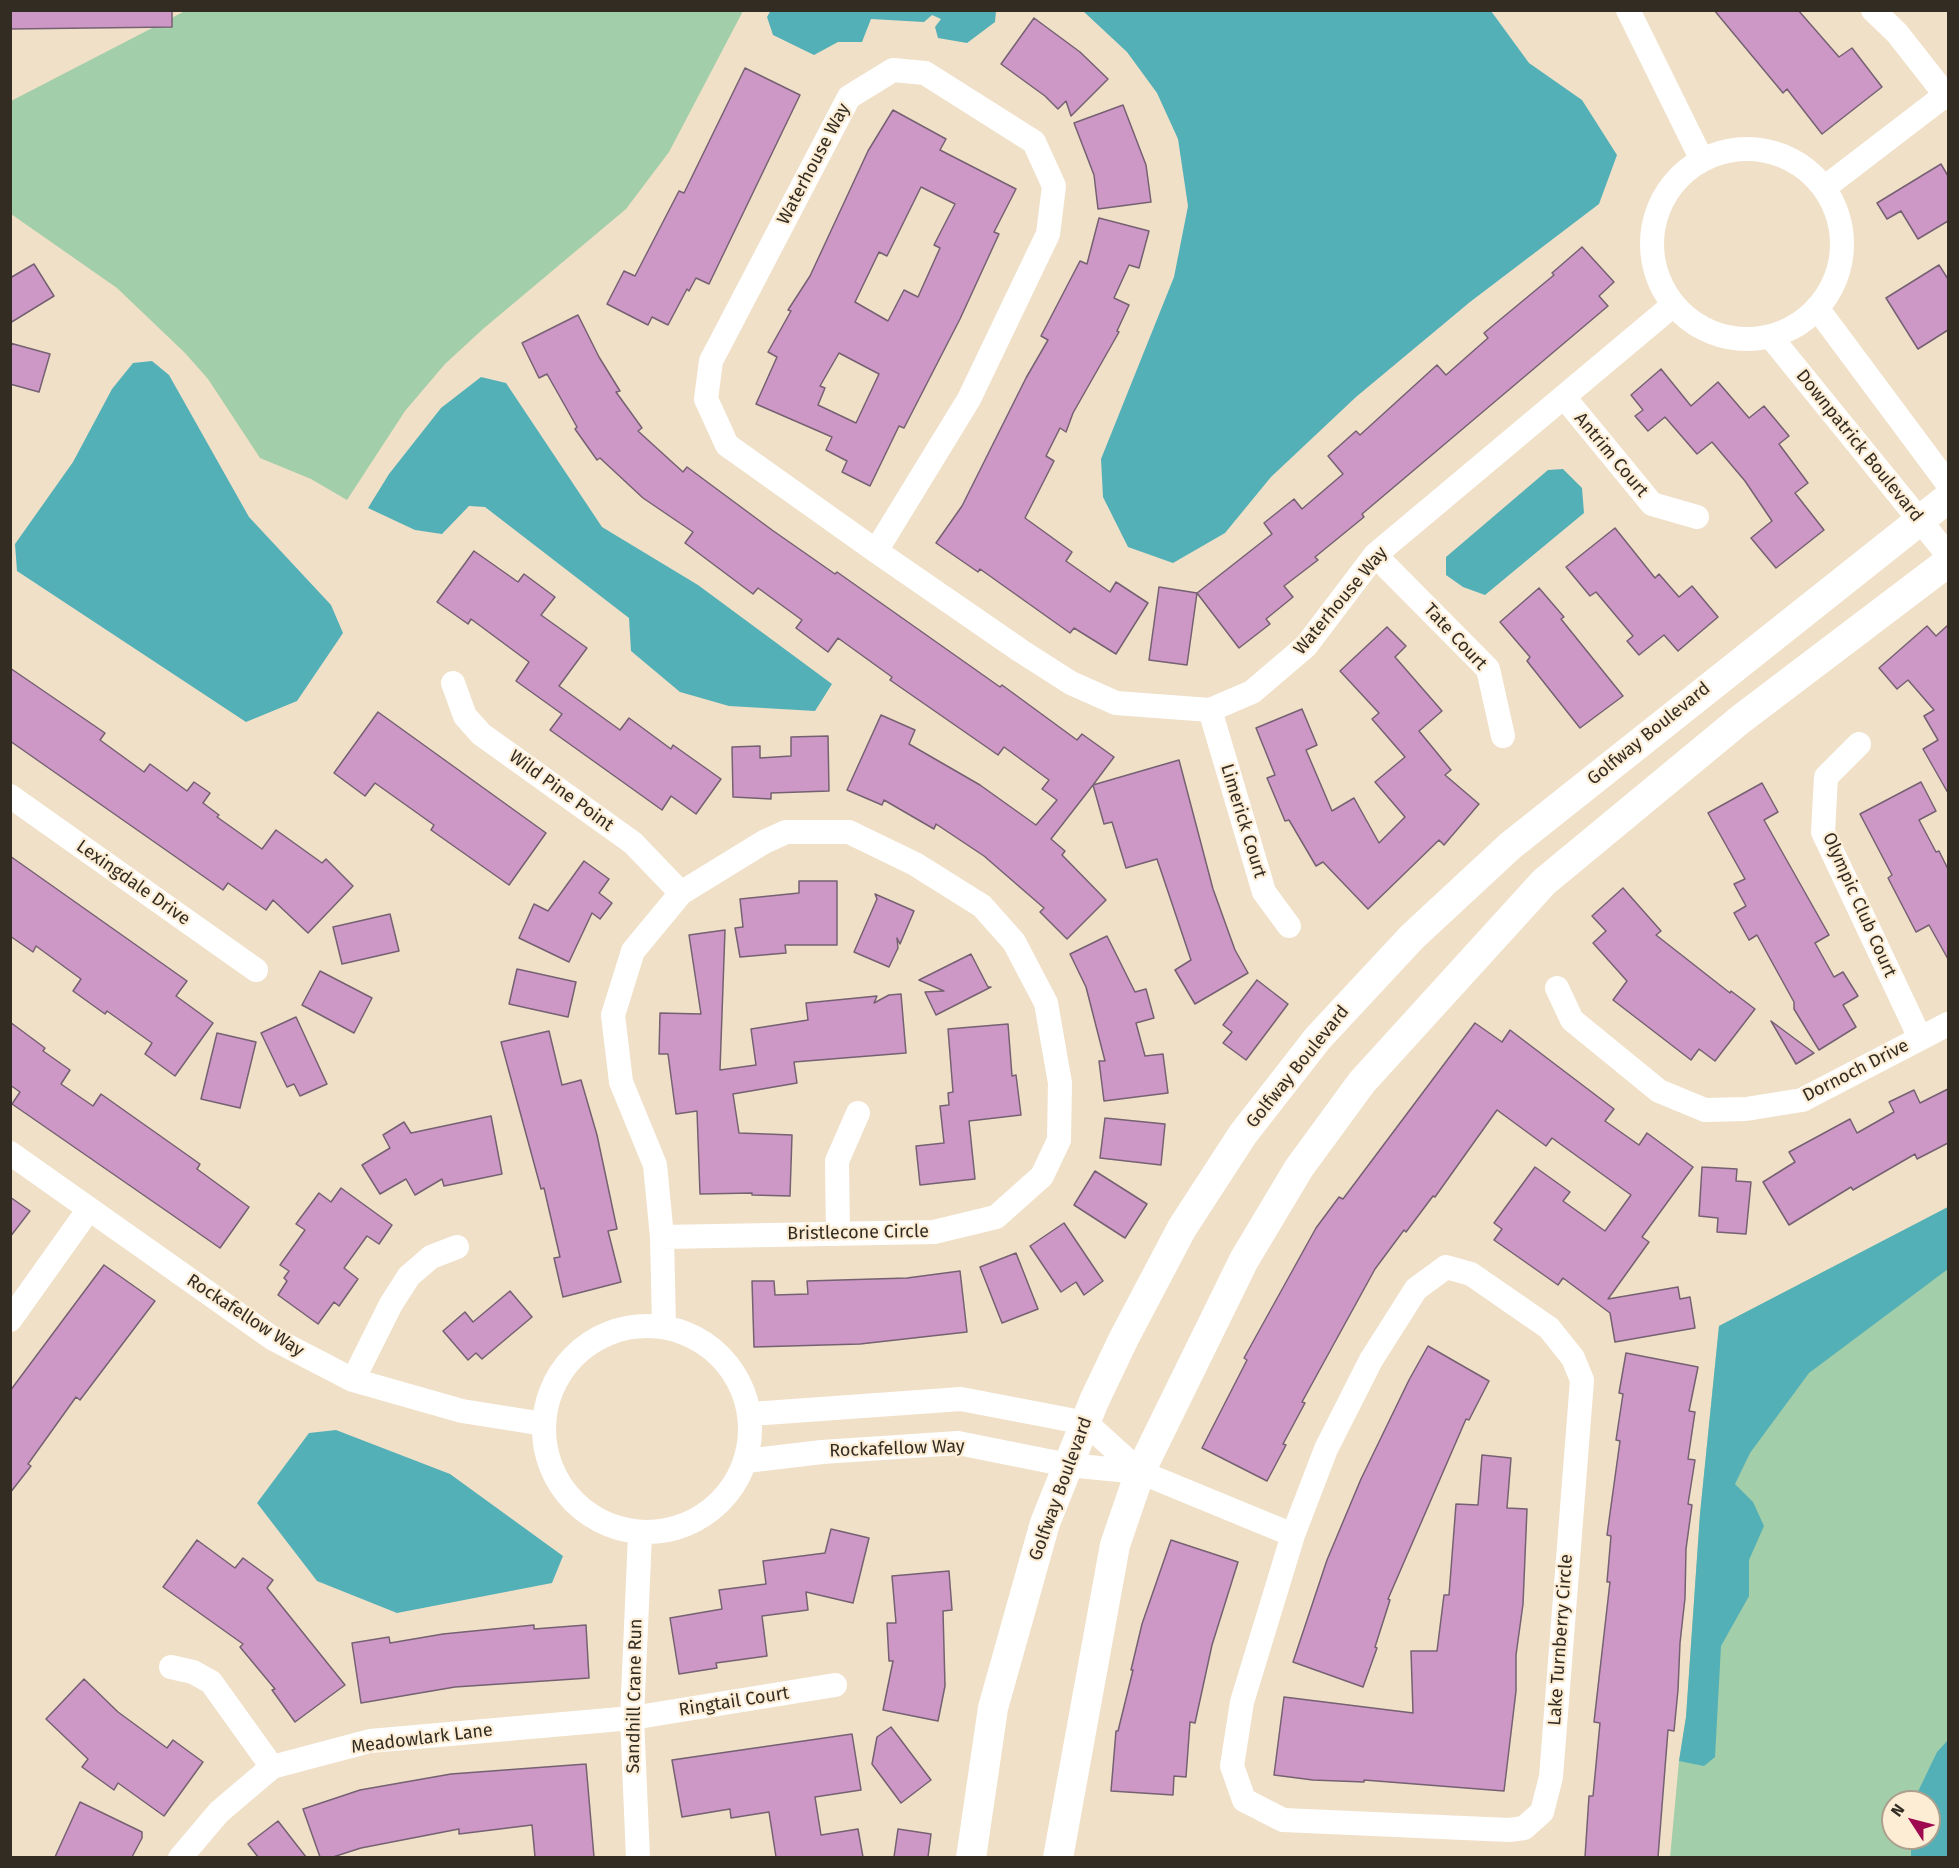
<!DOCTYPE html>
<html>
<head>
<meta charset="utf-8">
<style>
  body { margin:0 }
  #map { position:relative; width:1959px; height:1868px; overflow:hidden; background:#f0e0c8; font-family:"Fira Sans",sans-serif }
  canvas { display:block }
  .frame { position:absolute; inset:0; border:12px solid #322c23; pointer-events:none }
  .north { position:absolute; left:1881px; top:1790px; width:60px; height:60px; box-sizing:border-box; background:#fdedd5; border:2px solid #aca08e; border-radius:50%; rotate:306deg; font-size:16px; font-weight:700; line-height:24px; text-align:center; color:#322c23 }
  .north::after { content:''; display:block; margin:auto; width:21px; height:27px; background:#9f0950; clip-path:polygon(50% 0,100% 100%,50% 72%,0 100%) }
</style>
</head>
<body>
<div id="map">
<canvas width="1959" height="1868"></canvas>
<div class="frame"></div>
<div class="north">N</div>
</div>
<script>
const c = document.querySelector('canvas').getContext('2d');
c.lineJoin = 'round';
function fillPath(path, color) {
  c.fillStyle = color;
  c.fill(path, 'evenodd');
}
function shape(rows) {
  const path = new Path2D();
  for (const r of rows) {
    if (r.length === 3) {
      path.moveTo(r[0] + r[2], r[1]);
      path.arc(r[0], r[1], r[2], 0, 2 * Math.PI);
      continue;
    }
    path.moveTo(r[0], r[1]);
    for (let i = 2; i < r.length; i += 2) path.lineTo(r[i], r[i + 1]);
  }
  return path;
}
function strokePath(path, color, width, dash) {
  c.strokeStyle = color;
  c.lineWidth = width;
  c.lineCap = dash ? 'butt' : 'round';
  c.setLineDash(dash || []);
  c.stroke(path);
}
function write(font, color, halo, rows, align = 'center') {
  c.font = font + ' "Fira Sans",sans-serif';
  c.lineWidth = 4.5;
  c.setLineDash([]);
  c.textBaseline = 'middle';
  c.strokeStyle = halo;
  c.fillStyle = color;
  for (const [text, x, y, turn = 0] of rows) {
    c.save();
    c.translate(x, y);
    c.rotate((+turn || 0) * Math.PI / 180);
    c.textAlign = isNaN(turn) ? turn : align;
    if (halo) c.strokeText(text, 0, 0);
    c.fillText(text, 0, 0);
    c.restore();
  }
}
fillPath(shape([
  [185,11,743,11,669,152,626,209,483,329,445,364,405,411,347,500,311,479,260,458,208,379,185,353,117,288,11,214,11,101],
  [1948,1207,1948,1857,1670,1858,1679,1761,1686,1717,1700,1514,1719,1326],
  [1893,1802,1929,1802,1929,1838,1893,1838]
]), '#a2cea9');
fillPath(shape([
  [771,10,996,11,995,22,967,43,938,38,935,27,941,19,932,15,924,22,871,19,862,42,838,42,814,55,773,35,767,17],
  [1083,11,1491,11,1529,63,1582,100,1617,155,1599,204,1470,302,1356,397,1271,477,1225,533,1173,563,1128,547,1103,497,1101,459,1174,277,1188,206,1178,139,1157,93,1127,52],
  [152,361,169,375,249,517,331,605,343,633,297,701,246,722,17,571,15,544,73,462,112,389,133,363],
  [481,377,506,383,602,527,698,585,832,684,815,711,729,706,680,692,631,651,629,618,485,507,469,506,442,534,415,530,368,508,389,474,441,408],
  [1563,469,1582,488,1584,513,1485,595,1463,587,1446,575,1446,557,1548,470],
  [1948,1207,1948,1269,1809,1373,1750,1453,1735,1484,1753,1502,1764,1526,1749,1560,1749,1596,1721,1646,1715,1757,1704,1766,1679,1761,1686,1717,1700,1514,1719,1326],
  [336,1430,450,1474,563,1556,552,1583,397,1613,317,1581,257,1503,309,1433],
  [1948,1740,1948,1857,1911,1857,1911,1838,1929,1838,1929,1802,1913,1802,1937,1752]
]), '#54b0b7');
const building = shape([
  [10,10,172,10,172,27,10,29,10,10],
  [1714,10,1798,10,1839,57,1852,48,1882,87,1822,134,1787,89,1783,93,1714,10],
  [1034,18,1080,52,1108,79,1071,116,1066,101,1058,109,1045,96,1001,64,1034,18],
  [745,68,800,95,709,284,696,278,689,291,687,289,668,325,652,317,648,325,607,304,624,271,635,276,679,191,684,193,745,68],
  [1123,105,1146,165,1151,202,1098,209,1094,175,1074,123,1123,105],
  [893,110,946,139,940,150,1016,189,994,232,999,234,960,319,904,428,899,426,870,486,842,472,847,461,826,450,832,437,756,404,777,357,768,352,791,311,788,310,810,276,868,151,893,110],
  [921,187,955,204,934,245,940,248,918,297,904,290,888,321,855,302,879,252,887,256,921,187],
  [839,353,879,374,856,423,818,405,825,388,820,386,839,353],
  [1941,164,1948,176,1948,221,1918,239,1901,211,1887,219,1877,203,1941,164],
  [1099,218,1149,231,1139,268,1129,265,1114,298,1129,305,1117,331,1119,332,1073,413,1066,432,1060,428,1046,456,1054,461,1025,518,1072,552,1066,561,1110,592,1116,582,1148,603,1116,654,1074,628,1070,633,980,569,978,572,936,543,962,506,1026,378,1048,340,1041,336,1080,261,1087,264,1099,218],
  [1582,247,1614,282,1599,296,1608,306,1362,514,1364,517,1315,557,1318,560,1284,586,1293,597,1266,619,1270,624,1239,648,1197,593,1272,534,1264,523,1294,499,1302,509,1343,474,1328,456,1356,431,1360,435,1437,365,1446,375,1488,338,1484,333,1554,275,1552,273,1582,247],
  [34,264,54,296,10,323,10,278,34,264],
  [1939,265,1948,279,1948,330,1918,349,1886,298,1939,265],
  [578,315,599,357,620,391,616,392,642,428,638,431,683,472,687,467,772,530,835,574,837,572,1000,687,1002,685,1077,740,1082,734,1114,757,1093,785,1179,760,1213,889,1235,950,1248,973,1195,1004,1175,970,1191,960,1157,859,1126,868,1112,822,1104,824,1093,785,1051,839,1065,851,1062,855,1106,900,1067,939,1040,912,1044,908,984,856,936,824,934,829,884,800,882,805,847,790,881,715,915,730,909,744,980,785,1036,825,1057,800,1042,789,1049,780,1004,747,998,755,890,680,892,677,838,638,828,652,796,628,802,620,758,588,753,594,685,543,693,532,643,498,600,458,597,460,575,429,577,427,547,374,539,378,522,343,578,315],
  [10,343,50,354,39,392,10,384,10,343],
  [1661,369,1691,406,1718,382,1749,418,1764,406,1789,436,1779,444,1808,483,1795,493,1824,530,1776,568,1751,538,1772,521,1745,481,1712,442,1697,454,1665,417,1648,431,1635,416,1643,410,1631,395,1661,369],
  [1615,528,1655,578,1659,574,1679,597,1692,586,1718,617,1678,651,1664,635,1639,655,1627,641,1633,636,1596,592,1590,596,1566,567,1615,528],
  [474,551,518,582,524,574,555,597,541,615,587,648,559,686,620,730,629,718,671,749,673,745,721,779,696,814,671,796,662,810,550,730,562,714,516,681,529,662,471,619,468,624,437,602,474,551],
  [1159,587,1197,593,1187,665,1149,660,1159,587],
  [1539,588,1564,617,1561,619,1623,696,1580,728,1527,661,1530,657,1500,622,1539,588],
  [1948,625,1948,793,1923,749,1938,740,1924,716,1934,710,1908,680,1897,689,1879,668,1927,626,1936,636,1948,625],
  [1387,627,1406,646,1395,657,1442,711,1419,731,1451,770,1445,775,1479,804,1444,845,1439,840,1368,909,1323,862,1316,866,1289,820,1285,821,1267,778,1275,775,1256,728,1302,709,1317,745,1306,750,1332,811,1354,798,1379,843,1405,817,1375,782,1405,757,1372,719,1379,713,1340,671,1387,627],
  [10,668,105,733,100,740,144,772,150,764,187,791,194,782,210,793,203,803,219,815,217,817,262,849,276,830,322,863,326,859,353,886,308,933,273,900,266,910,228,883,223,890,10,741,10,668],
  [378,712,546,833,509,885,431,830,434,825,375,783,365,796,334,773,378,712],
  [828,736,829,791,771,793,771,799,733,797,732,747,760,746,760,758,791,756,791,737,828,736],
  [1921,782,1936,811,1919,820,1936,852,1939,851,1948,869,1948,959,1929,925,1916,932,1888,878,1892,875,1860,814,1921,782],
  [1762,783,1778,812,1764,820,1829,935,1815,943,1834,977,1843,972,1858,996,1843,1005,1856,1027,1819,1050,1794,1009,1794,1002,1757,935,1749,940,1734,913,1746,906,1734,884,1745,879,1708,813,1762,783],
  [10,856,187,981,176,996,213,1023,175,1076,145,1054,152,1043,107,1011,105,1014,73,991,81,979,36,946,33,952,10,936,10,856],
  [584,861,609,879,599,893,612,903,600,919,592,913,569,962,519,938,534,904,548,911,584,861],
  [799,881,837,881,837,945,785,945,786,953,740,957,735,928,743,927,740,899,799,893,799,881],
  [1623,888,1661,931,1656,935,1730,993,1731,991,1755,1009,1715,1061,1699,1049,1691,1060,1613,1000,1627,981,1593,943,1606,931,1592,916,1623,888],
  [875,894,914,911,900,944,897,938,898,948,889,967,854,952,877,899,875,894],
  [390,914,399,951,342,964,333,927,390,914],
  [725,930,720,1070,756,1065,751,1029,808,1020,806,1003,877,996,874,1003,889,995,901,994,906,1053,794,1062,797,1083,733,1094,739,1133,792,1135,790,1196,752,1195,752,1193,700,1194,697,1111,676,1114,668,1054,659,1054,660,1013,701,1014,689,935,725,930],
  [1107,936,1135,992,1146,989,1154,1018,1136,1023,1145,1056,1163,1054,1168,1093,1104,1101,1099,1061,1105,1061,1086,987,1070,954,1107,936],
  [971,954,988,987,991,987,936,1015,925,992,944,991,919,980,971,954],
  [517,969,576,982,568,1017,509,1004,517,969],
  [320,971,372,998,354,1033,302,1005,320,971],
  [1257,980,1288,1004,1246,1060,1223,1043,1232,1032,1223,1025,1257,980],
  [296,1017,327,1084,300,1096,294,1084,287,1087,261,1033,296,1017],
  [1771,1021,1814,1053,1796,1064,1771,1021],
  [10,1022,45,1048,43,1051,70,1070,61,1084,93,1106,101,1094,200,1164,197,1169,249,1207,220,1248,12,1104,20,1092,10,1085,10,1022],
  [1475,1023,1502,1042,1510,1030,1614,1109,1605,1121,1639,1145,1647,1133,1693,1167,1642,1237,1649,1242,1608,1299,1678,1287,1680,1299,1690,1297,1695,1328,1615,1342,1610,1313,1563,1278,1558,1285,1494,1240,1502,1229,1494,1223,1535,1167,1570,1192,1563,1201,1605,1231,1631,1195,1552,1138,1546,1146,1497,1110,1435,1197,1433,1196,1406,1232,1404,1230,1375,1269,1302,1402,1305,1403,1283,1444,1286,1445,1267,1481,1202,1448,1247,1360,1244,1358,1316,1228,1339,1197,1343,1199,1475,1023],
  [1008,1024,1012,1076,1016,1075,1021,1115,969,1121,975,1179,920,1185,916,1146,944,1143,940,1106,949,1105,948,1093,953,1092,948,1029,1008,1024],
  [549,1031,562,1085,581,1080,597,1135,617,1229,608,1231,621,1282,563,1297,554,1258,560,1257,544,1188,541,1189,501,1042,549,1031],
  [217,1033,256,1042,240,1108,201,1099,217,1033],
  [1948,1089,1948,1143,1917,1159,1915,1154,1853,1190,1851,1187,1789,1225,1763,1182,1795,1162,1789,1152,1850,1119,1857,1133,1894,1112,1889,1102,1914,1090,1920,1103,1948,1089],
  [491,1116,502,1174,444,1186,442,1179,415,1195,406,1179,380,1194,362,1165,390,1148,383,1135,404,1122,411,1133,491,1116],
  [1105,1118,1165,1124,1161,1165,1100,1158,1105,1118],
  [1702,1167,1737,1169,1736,1181,1751,1182,1746,1234,1717,1232,1718,1218,1699,1216,1702,1167],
  [1095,1171,1147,1204,1125,1238,1074,1205,1095,1171],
  [341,1188,392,1225,379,1244,367,1236,344,1268,358,1279,339,1306,334,1302,318,1324,278,1295,287,1281,284,1278,289,1271,280,1265,305,1230,296,1224,319,1193,331,1202,341,1188],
  [10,1197,30,1211,10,1237,10,1197],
  [1064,1223,1103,1281,1084,1295,1076,1282,1061,1292,1030,1246,1064,1223],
  [1016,1253,1038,1309,1002,1323,980,1267,1016,1253],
  [104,1265,155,1301,80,1400,76,1397,28,1464,31,1466,10,1493,10,1391,104,1265],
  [960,1271,967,1332,860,1344,754,1347,752,1281,774,1281,775,1295,808,1294,807,1281,907,1278,960,1271],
  [510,1291,532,1317,482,1359,476,1353,468,1360,443,1331,465,1312,473,1322,510,1291],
  [1428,1346,1489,1381,1469,1420,1466,1419,1388,1599,1390,1600,1375,1647,1377,1648,1363,1687,1293,1662,1327,1560,1361,1479,1409,1380,1428,1346],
  [1626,1353,1698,1367,1689,1411,1695,1412,1688,1459,1695,1460,1688,1504,1692,1505,1686,1549,1685,1598,1680,1643,1678,1690,1674,1731,1668,1730,1658,1857,1585,1857,1589,1796,1593,1796,1600,1723,1594,1722,1610,1582,1607,1582,1611,1536,1607,1535,1620,1441,1616,1440,1623,1394,1619,1393,1626,1353],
  [1482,1455,1511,1458,1507,1508,1527,1509,1523,1604,1516,1655,1516,1691,1504,1791,1364,1780,1364,1782,1313,1780,1274,1775,1284,1697,1413,1713,1411,1651,1437,1651,1444,1595,1449,1595,1456,1504,1478,1505,1482,1455],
  [831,1529,869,1538,853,1603,806,1592,808,1610,762,1616,767,1656,716,1663,717,1668,679,1674,670,1618,722,1609,719,1590,766,1584,763,1561,825,1553,831,1529],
  [197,1540,235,1568,243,1558,273,1580,267,1588,345,1685,295,1722,272,1690,275,1689,240,1647,243,1644,163,1587,197,1540],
  [1171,1540,1238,1562,1212,1645,1195,1723,1190,1722,1186,1777,1174,1776,1173,1795,1111,1791,1116,1731,1118,1731,1133,1670,1131,1670,1142,1624,1171,1540],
  [949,1571,952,1610,943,1611,945,1686,938,1721,883,1710,893,1661,889,1661,887,1623,896,1623,892,1576,949,1571],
  [534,1625,534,1629,586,1625,589,1678,455,1687,361,1703,352,1643,389,1637,390,1643,443,1634,534,1625],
  [84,1679,118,1712,167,1748,173,1740,203,1762,164,1816,118,1783,114,1790,82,1767,88,1759,46,1719,84,1679],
  [891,1727,931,1780,901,1803,872,1764,877,1737,891,1727],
  [852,1734,861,1790,815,1797,821,1835,858,1829,863,1857,776,1857,769,1812,731,1818,730,1809,682,1817,672,1760,852,1734],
  [586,1764,594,1857,535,1857,532,1825,459,1834,459,1829,361,1848,333,1857,320,1857,303,1809,360,1790,451,1774,586,1764],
  [80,1802,142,1832,142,1838,132,1857,55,1857,80,1802],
  [278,1821,306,1857,258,1857,248,1844,278,1821],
  [898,1829,931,1834,928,1857,894,1857,898,1829]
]);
fillPath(building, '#ce98c6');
strokePath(building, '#756172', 1.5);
strokePath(shape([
  [1628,10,1702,160],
  [1873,10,1897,33,1948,98],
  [1747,244,95],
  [1824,188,1948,93],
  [1817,308,1948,484],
  [1770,336,1948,555],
  [1564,397,1652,504,1697,517],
  [876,551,969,399,1048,234,1054,186,1034,142,925,73,893,70,849,97,711,361,706,399,727,445,876,551,1021,651,1071,683,1116,703,1210,710,1252,692,1306,646,1375,555,1672,306],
  [1375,555,1488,669,1503,736],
  [453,683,465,716,481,734,633,843,681,893],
  [1210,710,1264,892,1289,926],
  [1859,744,1826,777,1823,832,1920,1038],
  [10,796,256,970],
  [1557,988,1572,1020,1659,1091,1705,1110,1746,1109,1802,1100,1948,1024],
  [10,1153,272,1338,353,1380,462,1411,544,1424],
  [838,1234,837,1161,858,1113],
  [662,1237,934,1232,996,1217,1042,1176,1059,1140,1060,1083,1046,1003,1014,942,982,906,915,864,849,832,786,832,764,842,681,893,633,951,613,1015,621,1082,655,1165,662,1237,664,1326],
  [1446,1267,1471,1274,1549,1328,1573,1358,1582,1380,1551,1777,1542,1812,1524,1828,1509,1830,1283,1820,1244,1800,1232,1766,1242,1702,1293,1535,1326,1449,1371,1360,1416,1289,1446,1267],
  [10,1320,89,1209],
  [647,1429,103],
  [353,1380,391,1304,409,1276,431,1257,457,1247],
  [751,1414,961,1399,1086,1423,1140,1472],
  [746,1461,822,1452,958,1443,1068,1465,1140,1472,1293,1535],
  [171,1667,193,1672,211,1682,272,1767],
  [180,1858,219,1812,272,1767,370,1741,632,1718,835,1685],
  [638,1858,632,1718,640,1535]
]), '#fff', 24);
strokePath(shape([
  [971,1858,993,1708,1045,1523,1094,1401,1124,1338,1182,1228,1243,1134,1318,1038,1412,937,1510,846,1948,498],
  [1058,1858,1115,1545,1140,1472,1244,1260,1299,1168,1362,1082,1544,882,1741,719,1948,562]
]), '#fff', 30);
write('18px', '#322c23', '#fdedd5', [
  ["Waterhouse Way",814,164,-62],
  ["Downpatrick Boulevard",1859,446,51],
  ["Antrim Court",1611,455,50],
  ["Waterhouse Way",1341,601,-50],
  ["Tate Court",1455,637,47],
  ["Golfway Boulevard",1649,734,-39],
  ["Wild Pine Point",561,791,36],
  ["Limerick Court",1243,821,73],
  ["Lexingdale Drive",133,883,35],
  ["Olympic Club Court",1859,905,66],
  ["Golfway Boulevard",1298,1067,-51],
  ["Dornoch Drive",1856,1071,-27],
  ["Bristlecone Circle",858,1233,-1],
  ["Rockafellow Way",245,1316,33],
  ["Rockafellow Way",897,1449,-2],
  ["Golfway Boulevard",1061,1489,-70],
  ["Lake Turnberry Circle",1561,1640,-86],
  ["Sandhill Crane Run",635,1696,-89],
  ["Ringtail Court",734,1702,-9],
  ["Meadowlark Lane",422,1739,-7]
]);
</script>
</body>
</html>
